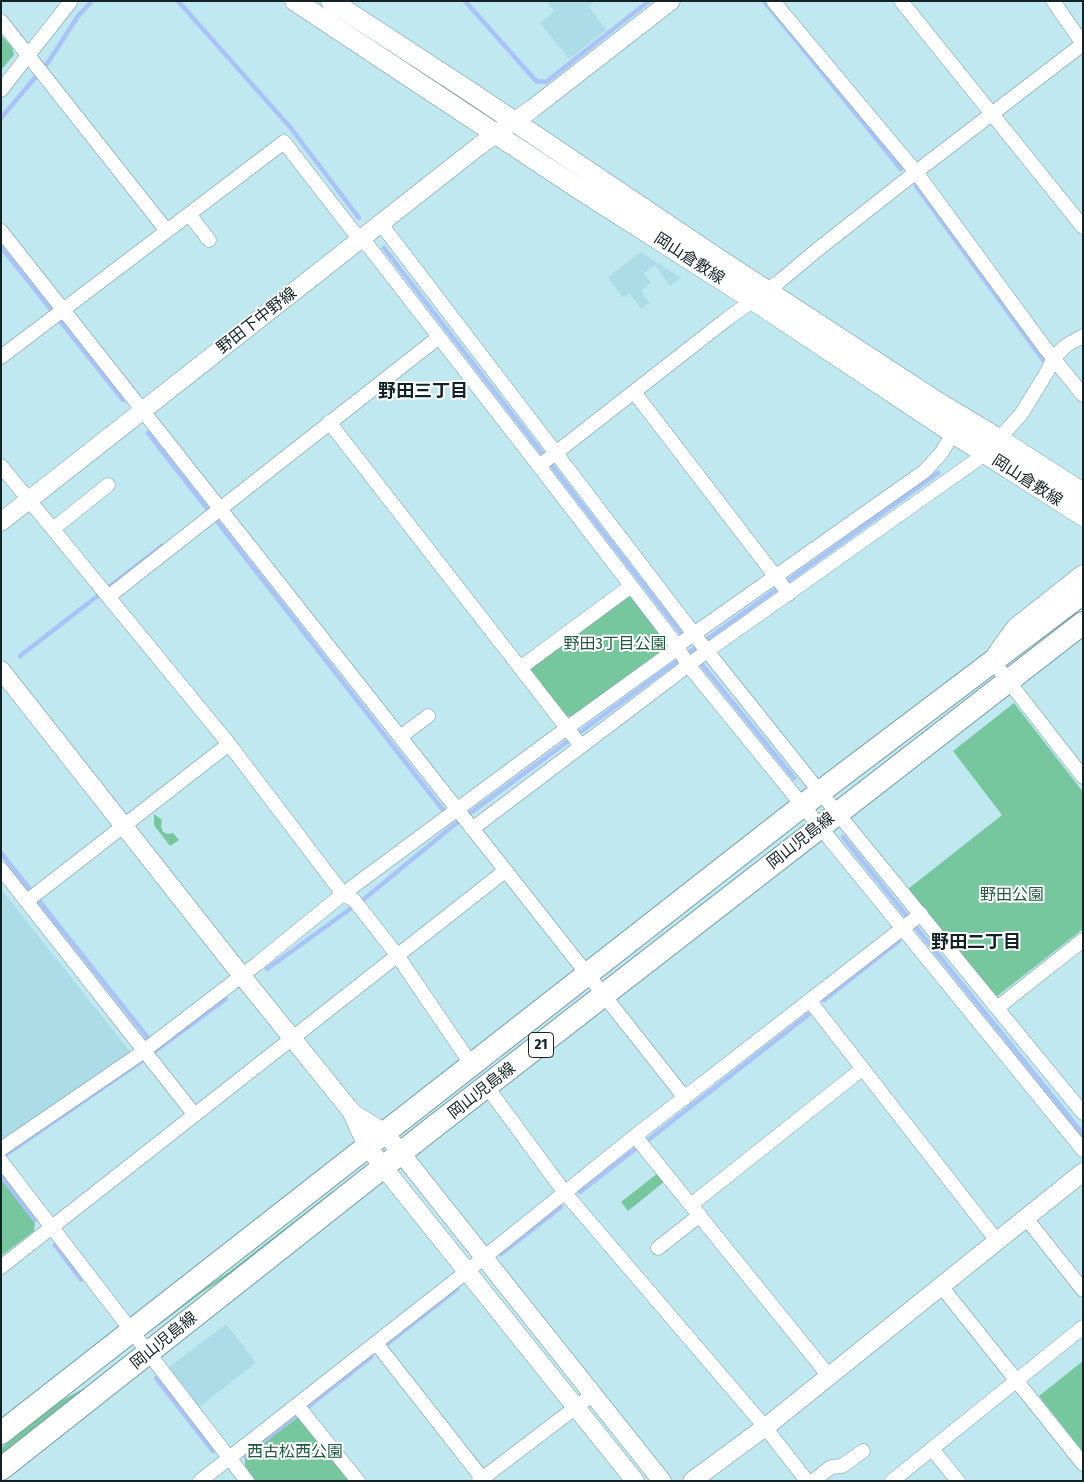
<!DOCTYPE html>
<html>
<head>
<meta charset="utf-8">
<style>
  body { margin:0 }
  #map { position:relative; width:1084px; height:1482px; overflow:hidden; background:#bfe8f1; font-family:"Fira Sans Condensed",sans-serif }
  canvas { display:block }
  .frame { position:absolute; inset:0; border:2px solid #132225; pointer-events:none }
</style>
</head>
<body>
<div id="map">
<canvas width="1084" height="1482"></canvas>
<div class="frame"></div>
</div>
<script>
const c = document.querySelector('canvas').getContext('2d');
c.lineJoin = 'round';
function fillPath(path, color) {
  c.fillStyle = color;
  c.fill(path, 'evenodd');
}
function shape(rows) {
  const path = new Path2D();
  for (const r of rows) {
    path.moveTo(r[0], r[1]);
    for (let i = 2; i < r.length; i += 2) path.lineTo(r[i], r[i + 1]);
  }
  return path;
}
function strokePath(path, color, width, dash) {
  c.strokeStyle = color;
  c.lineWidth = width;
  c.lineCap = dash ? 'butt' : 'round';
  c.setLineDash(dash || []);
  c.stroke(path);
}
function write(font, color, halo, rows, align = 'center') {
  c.font = font + ' "Fira Sans Condensed","Noto Sans JP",sans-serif';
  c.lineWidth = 4;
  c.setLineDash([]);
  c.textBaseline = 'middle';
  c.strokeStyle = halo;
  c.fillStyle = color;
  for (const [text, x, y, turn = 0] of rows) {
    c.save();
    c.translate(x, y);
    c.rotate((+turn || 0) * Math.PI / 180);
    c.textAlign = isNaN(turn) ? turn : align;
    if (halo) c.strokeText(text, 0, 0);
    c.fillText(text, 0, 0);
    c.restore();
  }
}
fillPath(shape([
  [547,1,596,1,589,7,606,30,569,59,540,23,554,11],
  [641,252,681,278,670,286,655,265,644,273,651,283,641,291,649,303,641,309,630,294,623,298,608,277],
  [1,889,131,1053,1,1144],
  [226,1324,256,1363,199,1407,169,1367]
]), '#abdce7');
fillPath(shape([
  [1,35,12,47,14,55,1,70],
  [626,596,632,597,667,643,667,649,573,717,567,716,531,671,532,664],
  [1014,703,1083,792,1083,929,996,997,908,889,1002,815,953,751],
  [154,814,162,820,161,827,163,832,168,834,173,833,179,840,170,846,154,825],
  [658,1173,665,1181,628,1211,621,1202],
  [1,1177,35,1222,34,1231,1,1256],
  [333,1191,334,1193,230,1274,201,1293,159,1325,158,1323,200,1291,229,1272],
  [1083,1361,1083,1452,1039,1396],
  [88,1386,1,1457,1,1448,61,1401],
  [298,1417,302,1417,353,1481,256,1481,245,1466,245,1457]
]), '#76c79d');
strokePath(shape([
  [178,1,290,127,359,218],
  [465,1,536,81,546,82,649,1],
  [764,1,901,169],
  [1,118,49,61,78,16,92,1],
  [916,186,1043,360],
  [1,247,123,400],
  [384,248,684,637],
  [148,433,443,810],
  [20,656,162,546],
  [699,661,794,778],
  [843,837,1083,1134],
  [1,853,152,1043],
  [267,969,364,899,454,825,692,650,938,473],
  [824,1000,899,941],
  [648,1140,808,1015],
  [1,1158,139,1063,226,999],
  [1,1176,35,1220],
  [580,1192,634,1150],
  [55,1245,81,1280],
  [501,1254,561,1207],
  [387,1344,457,1289],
  [156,1378,213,1451],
  [309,1406,371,1357],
  [245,1456,295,1416]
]), '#a9c2f7', 4.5);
const minor = shape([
  [773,1,916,172,1045,348,1083,395],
  [901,1,1083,227],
  [1053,1,1083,44],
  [1,21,167,231],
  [1,90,71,1],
  [189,214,209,240],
  [381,224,707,651,807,776,1083,1113],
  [1,231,685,1098],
  [1,357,284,142,353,231,370,248,539,466,672,639,689,666,1083,1150],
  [634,392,789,594],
  [329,422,581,746],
  [999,439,1022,413,1047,372,1054,357,1067,345,1083,336],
  [1,466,229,744,343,894,354,900,397,955,471,1064],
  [539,466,727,319,780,281,817,250,916,172,1083,44],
  [53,529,108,485],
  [108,597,439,337],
  [992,660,1083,777],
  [520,668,631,586],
  [400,737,428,716],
  [472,829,707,651,985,454],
  [1,869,194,1114],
  [27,901,229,744],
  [810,1001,997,1241],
  [997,1008,1083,940],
  [487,1087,565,1193,765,1427,807,1481],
  [635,1136,829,1376],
  [1,1149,137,1056,257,964,343,894,567,728,671,653,681,643,925,471,942,452,953,433],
  [1,1161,247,1481],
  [692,1204,862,1069],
  [1026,1218,1083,1290],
  [658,1248,700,1215],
  [1,1267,505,871],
  [941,1286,1083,1464],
  [376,1343,482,1478],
  [297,1405,358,1481],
  [932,1449,958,1481],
  [200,1481,456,1280,635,1136,921,914],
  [479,1481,592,1395],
  [813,1481,831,1467,842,1466,863,1451],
  [892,1481,1083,1327]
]);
const tertiary = shape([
  [1,522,479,146,532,109,671,1],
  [1,670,242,976,351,1111,367,1146,384,1168,635,1481],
  [351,1112,385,1133,662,1481],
  [692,1481,772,1422,1083,1172]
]);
const secondary = shape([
  [295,1,579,189,753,300,953,433,1083,516],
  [331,1,472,93,717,258,936,401,999,439,1083,493],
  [998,653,1016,628,1083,575]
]);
const primary = shape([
  [1,1433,820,792,1083,593],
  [1,1469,430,1130,1083,623]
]);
strokePath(minor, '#749ba3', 15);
strokePath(tertiary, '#749ba3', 19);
strokePath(secondary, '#749ba3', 21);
strokePath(primary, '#749ba3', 24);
strokePath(minor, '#fff', 14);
strokePath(tertiary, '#fff', 18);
strokePath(secondary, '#fff', 20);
strokePath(primary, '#fff', 22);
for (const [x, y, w] of [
  [541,1045,25]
]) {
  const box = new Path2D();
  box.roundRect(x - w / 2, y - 12.5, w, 25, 4);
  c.fillStyle = '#fff';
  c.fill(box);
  strokePath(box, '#132225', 1);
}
write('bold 15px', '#132225', null, [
  ["21",541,1045]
]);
write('16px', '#132225', '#fff', [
  ["岡山倉敷線",689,259,33],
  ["野田下中野線",257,321,-38],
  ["岡山倉敷線",1027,481,33],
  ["岡山児島線",801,841,-38],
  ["岡山児島線",482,1091,-38],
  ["岡山児島線",164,1341,-39]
]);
write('16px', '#1d5a3e', '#fff', [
  ["野田3丁目公園",615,645],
  ["野田公園",1012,896],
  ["西古松西公園",295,1453]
]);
write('bold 18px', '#132225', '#fff', [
  ["野田三丁目",423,392],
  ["野田二丁目",976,943]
]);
</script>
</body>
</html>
